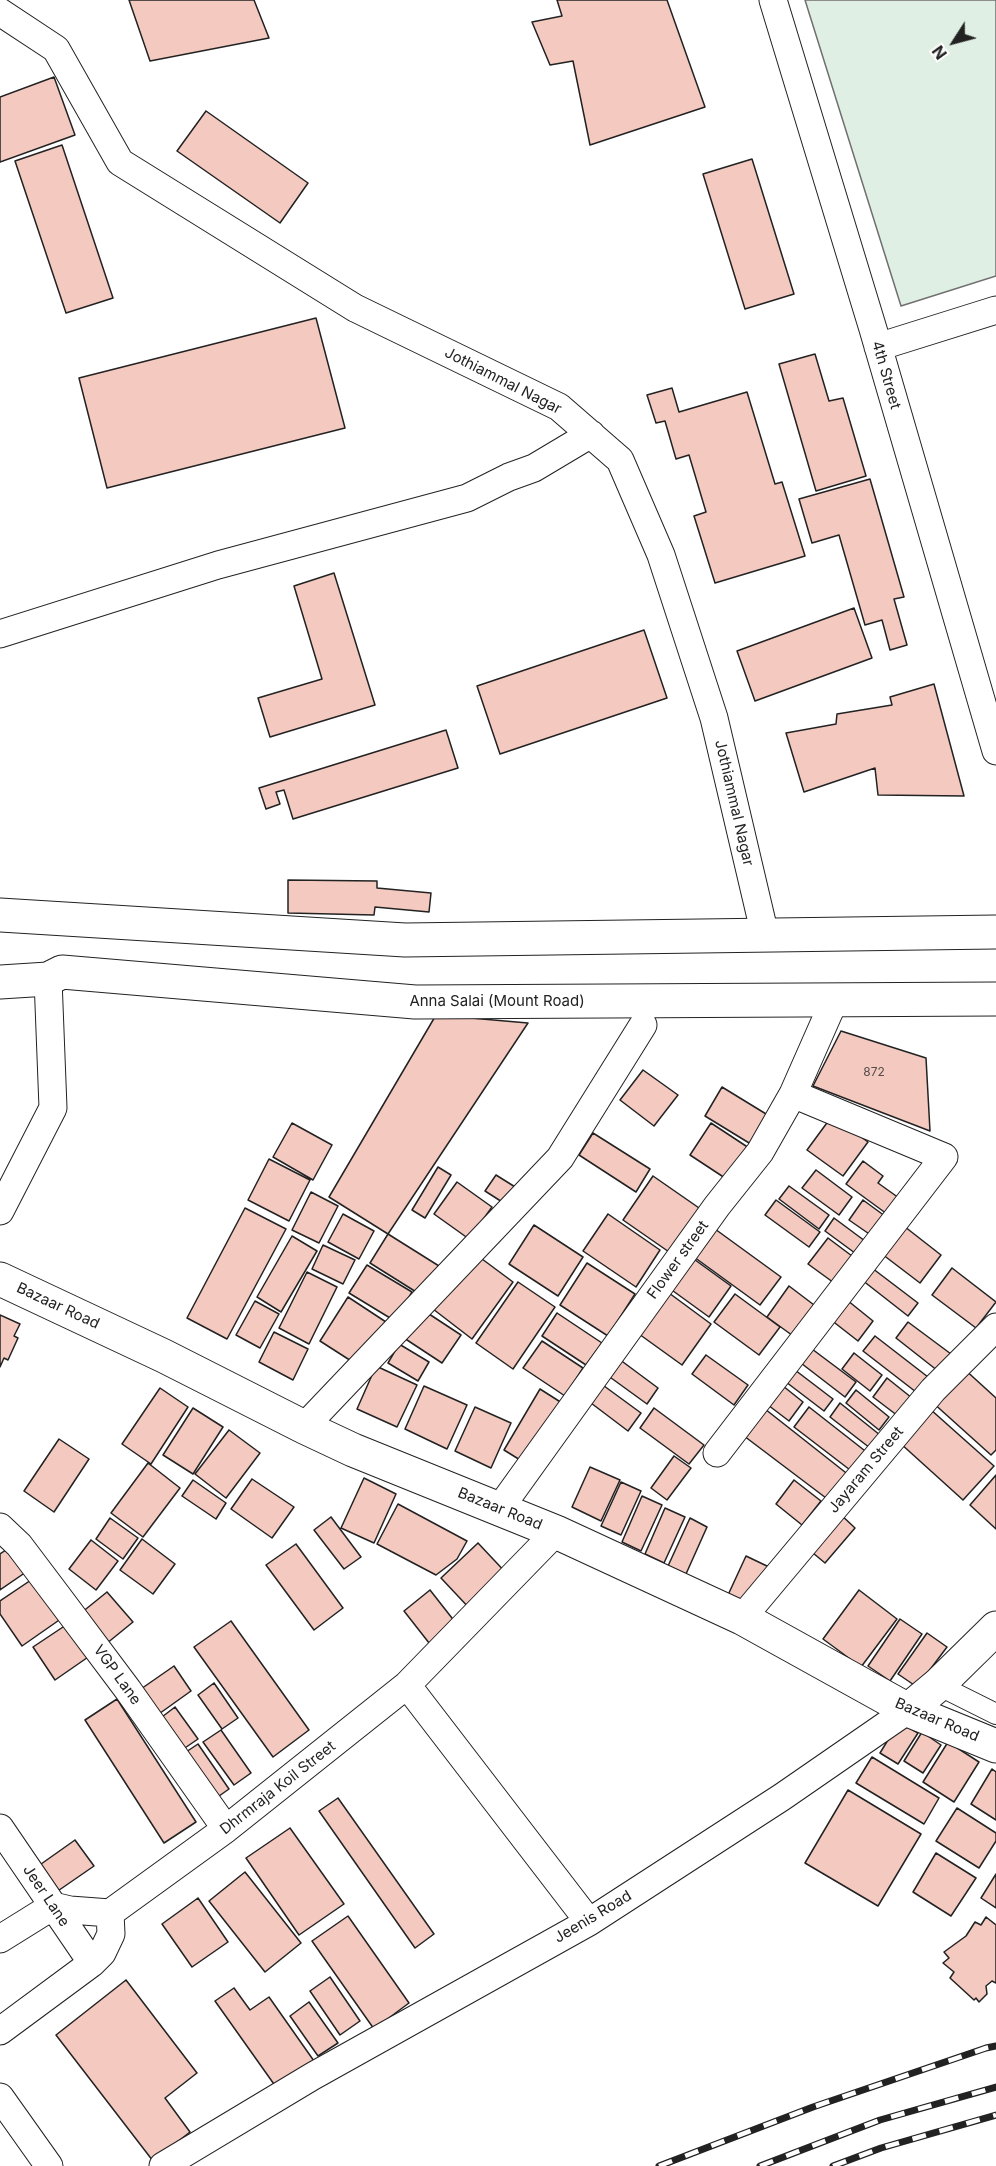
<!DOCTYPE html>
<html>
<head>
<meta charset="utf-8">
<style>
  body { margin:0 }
  #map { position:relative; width:996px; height:2166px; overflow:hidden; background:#fff; font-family:Inter,sans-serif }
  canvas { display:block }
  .north { position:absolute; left:924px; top:12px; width:60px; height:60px; -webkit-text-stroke:4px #fff; paint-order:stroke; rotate:234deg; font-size:16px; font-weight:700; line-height:24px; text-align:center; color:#222 }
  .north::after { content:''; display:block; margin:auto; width:21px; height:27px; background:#222; clip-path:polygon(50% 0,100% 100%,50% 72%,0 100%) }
</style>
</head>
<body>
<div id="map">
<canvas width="996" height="2166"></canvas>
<div class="north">N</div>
</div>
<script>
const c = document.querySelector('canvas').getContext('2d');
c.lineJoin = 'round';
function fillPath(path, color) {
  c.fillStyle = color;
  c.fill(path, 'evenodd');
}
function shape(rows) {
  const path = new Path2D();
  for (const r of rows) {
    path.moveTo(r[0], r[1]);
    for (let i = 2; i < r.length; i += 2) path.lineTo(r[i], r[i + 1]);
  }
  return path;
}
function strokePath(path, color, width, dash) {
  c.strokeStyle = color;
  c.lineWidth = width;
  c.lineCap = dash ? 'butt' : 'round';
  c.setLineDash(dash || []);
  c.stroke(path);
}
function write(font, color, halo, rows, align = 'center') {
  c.font = font + ' Inter,sans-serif';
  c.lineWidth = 4.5;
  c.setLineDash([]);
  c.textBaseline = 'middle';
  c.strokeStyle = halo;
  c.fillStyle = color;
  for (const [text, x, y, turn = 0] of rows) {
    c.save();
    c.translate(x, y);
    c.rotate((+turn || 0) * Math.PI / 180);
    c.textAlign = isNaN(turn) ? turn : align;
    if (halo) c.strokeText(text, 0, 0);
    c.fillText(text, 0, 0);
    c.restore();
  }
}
const green = shape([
  [805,0,996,0,996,276,901,306,805,0]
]);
fillPath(green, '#e0efe3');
strokePath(green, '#6f6f6f', 1.5);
const building = shape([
  [129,0,254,0,269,38,150,61,129,0],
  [557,0,667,0,705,107,590,145,573,61,550,65,532,22,562,16,557,0],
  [54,77,75,135,0,162,0,97,54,77],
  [206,111,308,183,280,223,177,151,206,111],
  [62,145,113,298,66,313,15,161,62,145],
  [752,159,794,294,745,309,703,174,752,159],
  [316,318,345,428,107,488,79,378,316,318],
  [815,354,829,401,843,398,866,476,816,491,779,364,815,354],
  [672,388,679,412,747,392,775,484,782,482,805,556,715,583,694,516,706,512,689,455,676,459,665,421,656,423,647,395,672,388],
  [870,479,904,597,894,599,907,645,890,650,882,620,865,625,839,535,812,543,799,499,870,479],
  [334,573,375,705,270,737,258,698,322,679,294,586,334,573],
  [854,608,872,658,755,701,737,651,854,608],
  [644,630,667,698,500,754,477,686,644,630],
  [934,684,964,796,878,795,875,768,804,792,786,733,836,724,837,714,892,705,890,697,934,684],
  [446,730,458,768,293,819,284,790,276,792,280,804,266,809,259,788,446,730],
  [288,880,377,881,377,888,431,893,429,912,375,907,374,915,288,913,288,880],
  [436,1015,528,1023,388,1234,329,1197,436,1015],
  [841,1031,926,1058,930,1131,813,1086,841,1031],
  [643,1070,678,1095,654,1126,620,1100,643,1070],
  [722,1087,771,1117,754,1146,705,1116,722,1087],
  [832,1116,868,1142,843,1176,807,1150,832,1116],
  [292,1123,332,1145,313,1180,273,1157,292,1123],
  [711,1123,749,1148,728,1180,690,1155,711,1123],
  [593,1133,650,1169,636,1192,579,1155,593,1133],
  [269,1159,310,1180,289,1221,248,1200,269,1159],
  [863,1161,883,1176,878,1183,899,1198,887,1214,846,1184,863,1161],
  [438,1167,451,1175,425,1218,412,1210,438,1167],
  [816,1170,852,1197,839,1215,802,1188,816,1170],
  [496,1175,520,1190,510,1207,485,1191,496,1175],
  [653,1176,702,1210,672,1254,623,1220,653,1176],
  [457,1182,492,1207,469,1239,434,1214,457,1182],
  [789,1186,829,1215,819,1229,779,1199,789,1186],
  [311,1192,338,1206,319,1243,292,1230,311,1192],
  [776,1200,820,1232,809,1247,765,1215,776,1200],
  [863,1200,889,1219,875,1238,849,1220,863,1200],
  [245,1208,286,1229,227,1339,187,1318,245,1208],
  [343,1214,374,1231,359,1259,328,1242,343,1214],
  [608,1214,660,1250,636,1287,583,1251,608,1214],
  [834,1218,869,1244,859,1256,825,1231,834,1218],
  [900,1223,941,1255,920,1283,878,1251,900,1223],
  [534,1225,583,1257,558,1296,509,1264,534,1225],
  [715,1229,781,1277,760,1305,694,1257,715,1229],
  [388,1234,439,1266,421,1295,370,1263,388,1234],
  [292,1236,317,1251,281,1312,257,1297,292,1236],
  [828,1238,860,1262,841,1288,808,1264,828,1238],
  [323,1245,355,1260,343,1284,312,1269,323,1245],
  [474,1253,513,1282,472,1339,433,1309,474,1253],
  [691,1257,731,1286,709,1317,669,1288,691,1257],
  [587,1263,635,1294,608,1336,560,1305,587,1263],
  [367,1265,412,1292,395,1321,349,1293,367,1265],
  [872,1268,918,1303,908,1316,862,1280,872,1268],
  [952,1268,996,1302,976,1328,932,1295,952,1268],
  [307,1272,337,1287,309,1344,279,1328,307,1272],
  [518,1282,555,1307,513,1369,476,1343,518,1282],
  [789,1286,822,1311,800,1341,767,1317,789,1286],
  [669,1293,711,1324,682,1365,639,1334,669,1293],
  [735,1294,780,1327,759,1355,714,1322,735,1294],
  [842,1296,873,1321,858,1341,826,1316,842,1296],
  [348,1297,386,1322,359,1366,320,1341,348,1297],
  [255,1301,279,1314,260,1348,236,1335,255,1301],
  [423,1310,461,1335,442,1363,404,1338,423,1310],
  [557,1313,602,1343,586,1365,542,1336,557,1313],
  [0,1315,20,1324,14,1336,18,1338,8,1360,4,1358,0,1367,0,1315],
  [908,1322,951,1354,938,1371,896,1338,908,1322],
  [274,1332,308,1349,293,1380,259,1362,274,1332],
  [875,1336,928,1377,916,1392,863,1351,875,1336],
  [542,1341,583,1368,565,1396,523,1368,542,1341],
  [399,1344,429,1362,418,1381,388,1363,399,1344],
  [808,1346,856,1382,845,1397,797,1360,808,1346],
  [854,1353,882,1375,870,1391,842,1369,854,1353],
  [706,1355,748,1385,734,1405,692,1374,706,1355],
  [619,1359,658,1388,647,1404,607,1375,619,1359],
  [376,1366,417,1385,397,1427,357,1409,376,1366],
  [962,1367,996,1398,996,1450,991,1455,931,1401,962,1367],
  [795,1370,833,1399,824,1411,786,1382,795,1370],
  [887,1378,912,1398,898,1416,873,1397,887,1378],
  [600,1383,641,1413,628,1431,587,1400,600,1383],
  [424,1386,467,1405,447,1449,405,1429,424,1386],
  [783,1386,803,1402,789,1421,768,1405,783,1386],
  [160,1388,188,1407,151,1464,122,1444,160,1388],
  [540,1389,562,1403,525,1463,504,1450,540,1389],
  [856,1390,889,1417,879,1430,846,1403,856,1390],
  [840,1403,880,1435,870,1448,830,1417,840,1403],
  [475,1407,511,1423,491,1468,455,1451,475,1407],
  [809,1407,869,1454,854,1473,794,1427,809,1407],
  [193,1408,223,1427,193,1474,163,1455,193,1408],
  [654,1408,704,1445,689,1464,640,1428,654,1408],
  [765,1409,850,1476,830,1501,744,1436,765,1409],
  [930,1409,994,1466,963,1500,900,1443,930,1409],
  [229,1430,260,1453,226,1498,195,1474,229,1430],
  [59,1439,89,1459,54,1512,24,1491,59,1439],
  [674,1456,691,1468,667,1500,651,1488,674,1456],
  [148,1463,180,1488,143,1537,111,1513,148,1463],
  [590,1467,620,1480,601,1521,572,1507,590,1467],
  [996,1475,996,1529,970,1505,996,1475],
  [364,1478,396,1494,374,1543,341,1528,364,1478],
  [252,1479,294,1507,272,1538,231,1509,252,1479],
  [193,1480,226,1503,216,1519,182,1496,193,1480],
  [794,1480,821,1501,802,1525,776,1504,794,1480],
  [621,1482,641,1491,621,1535,601,1526,621,1482],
  [642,1496,662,1505,641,1551,622,1542,642,1496],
  [398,1504,467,1541,457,1559,436,1575,377,1544,398,1504],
  [665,1508,685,1517,664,1563,645,1554,665,1508],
  [838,1512,855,1528,825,1563,807,1548,838,1512],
  [331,1517,361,1557,344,1569,314,1530,331,1517],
  [110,1518,138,1538,123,1559,96,1539,110,1518],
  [690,1518,707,1527,686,1574,668,1566,690,1518],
  [142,1539,175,1564,153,1594,120,1570,142,1539],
  [91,1540,118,1561,96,1590,69,1569,91,1540],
  [478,1543,509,1576,472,1611,441,1578,478,1543],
  [296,1544,343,1608,314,1630,266,1565,296,1544],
  [12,1546,29,1570,0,1590,0,1554,12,1546],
  [746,1556,769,1567,752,1606,728,1595,746,1556],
  [37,1576,65,1616,22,1646,0,1614,0,1601,37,1576],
  [430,1590,459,1627,433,1648,404,1611,430,1590],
  [859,1590,897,1619,861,1667,823,1639,859,1590],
  [107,1592,133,1622,106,1644,81,1613,107,1592],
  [900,1619,922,1634,890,1681,868,1666,900,1619],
  [72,1621,94,1653,55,1680,33,1647,72,1621],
  [231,1621,309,1730,273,1757,194,1647,231,1621],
  [927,1633,947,1647,917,1687,898,1674,927,1633],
  [174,1666,191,1691,156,1716,138,1691,174,1666],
  [214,1683,238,1718,222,1729,198,1695,214,1683],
  [117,1699,196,1822,164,1843,85,1720,117,1699],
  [175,1707,198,1739,179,1752,158,1720,175,1707],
  [899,1722,918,1733,898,1764,880,1753,899,1722],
  [221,1730,251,1773,234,1785,203,1742,221,1730],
  [922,1732,941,1745,923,1773,904,1761,922,1732],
  [948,1742,979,1762,954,1802,923,1782,948,1742],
  [198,1744,229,1789,212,1801,180,1756,198,1744],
  [872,1757,939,1798,924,1824,856,1783,872,1757],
  [992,1769,996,1772,996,1820,971,1804,992,1769],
  [848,1790,921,1834,878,1906,805,1863,848,1790],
  [338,1798,434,1934,415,1948,319,1811,338,1798],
  [957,1808,996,1833,996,1841,979,1868,936,1841,957,1808],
  [290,1828,344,1904,299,1935,246,1858,290,1828],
  [75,1840,94,1866,52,1895,34,1869,75,1840],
  [936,1853,976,1878,951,1916,913,1892,936,1853],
  [245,1872,301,1943,265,1972,209,1901,245,1872],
  [996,1874,996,1908,981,1898,996,1874],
  [198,1898,228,1942,192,1967,162,1924,198,1898],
  [348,1916,409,2003,374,2029,312,1941,348,1916],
  [986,1917,996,1925,996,1983,992,1981,986,1986,987,1994,979,2002,976,1998,974,2000,950,1978,954,1972,943,1963,949,1958,944,1952,966,1936,975,1922,981,1925,986,1917],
  [330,1977,360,2021,340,2035,310,1991,330,1977],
  [126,1980,197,2073,165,2098,190,2132,153,2161,56,2035,126,1980],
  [234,1988,250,2010,269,1997,314,2061,276,2087,215,2001,234,1988],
  [309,2002,338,2043,318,2056,290,2016,309,2002]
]);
fillPath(building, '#f3c9c0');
strokePath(building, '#222', 1.5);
const pedestrian = shape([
  [938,1685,996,1714]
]);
const minor = shape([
  [773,0,873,329,996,751],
  [0,12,56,49,120,162,355,308,559,407,620,460,661,555,714,718,765,935],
  [878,347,996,310],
  [0,634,218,565,467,498,509,477,534,468,591,434],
  [0,1211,53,1108,48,979],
  [304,1427,560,1158,643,1025],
  [717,1453,944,1157,793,1094],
  [500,1508,717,1206,760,1152,793,1094,834,1001],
  [0,1527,19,1545,59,1598,128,1690,226,1829],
  [742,1618,933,1390,996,1327],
  [407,1685,589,1922],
  [0,1828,92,1963],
  [0,1939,53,1906,70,1910,110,1913],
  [0,2031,92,1963,102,1953,111,1934,110,1913,226,1829,407,1685,556,1532],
  [0,2097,49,2166],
  [163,2166,313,2076,589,1922,782,1797,908,1710]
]);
const tertiary = shape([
  [0,1279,164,1356,304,1427,353,1450,556,1532,742,1618,908,1710,996,1746],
  [908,1710,938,1685,996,1628]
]);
const primary = shape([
  [0,915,405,940,996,932],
  [0,982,48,979,62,972,415,1002,996,999]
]);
strokePath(pedestrian, '#222', 22);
strokePath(minor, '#222', 29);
strokePath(tertiary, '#222', 35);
strokePath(primary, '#222', 35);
strokePath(pedestrian, '#fff', 20);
strokePath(minor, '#fff', 27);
strokePath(tertiary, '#fff', 33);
strokePath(primary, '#fff', 33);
const rail = shape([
  [659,2166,813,2107,986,2048,996,2046],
  [760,2166,880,2120,996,2087],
  [833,2166,881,2148,996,2115]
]);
strokePath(rail, '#222', 7);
strokePath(rail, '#fff', 4.5, [14]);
write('12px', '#564c4a', null, [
  ["872",874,1072]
]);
write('15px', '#222', '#fff', [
  ["4th Street",886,375,74],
  ["Jothiammal Nagar",503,381,27],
  ["Jothiammal Nagar",734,803,77],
  ["Anna Salai (Mount Road)",497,1001],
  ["Flower street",678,1260,-54],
  ["Bazaar Road",58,1306,25],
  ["Jayaram Street",866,1470,-50],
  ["Bazaar Road",500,1509,22],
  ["VGP Lane",117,1675,54],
  ["Bazaar Road",937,1720,23],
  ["Dhrmraja Koil Street",278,1788,-38],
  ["Jeer Lane",46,1896,56],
  ["Jeenis Road",593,1917,-31]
]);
</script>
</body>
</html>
